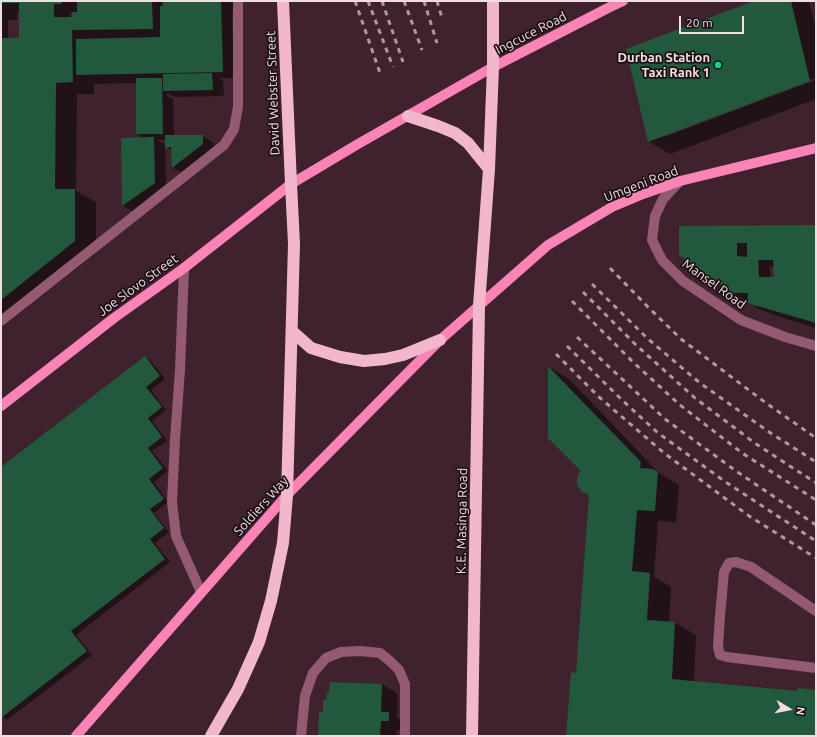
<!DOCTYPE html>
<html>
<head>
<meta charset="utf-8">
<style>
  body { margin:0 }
  #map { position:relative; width:817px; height:737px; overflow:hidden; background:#3f222e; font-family:Ubuntu,sans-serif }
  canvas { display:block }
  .frame { position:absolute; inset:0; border:2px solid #f1dde4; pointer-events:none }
  .north { position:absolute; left:769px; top:689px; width:40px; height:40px; -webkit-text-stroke:3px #1d1015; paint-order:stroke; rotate:100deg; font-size:11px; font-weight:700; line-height:16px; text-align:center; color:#f1dde4 }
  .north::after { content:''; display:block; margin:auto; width:14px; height:18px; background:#f1dde4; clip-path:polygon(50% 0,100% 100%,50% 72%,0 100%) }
  .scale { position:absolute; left:679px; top:16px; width:65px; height:18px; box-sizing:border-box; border:2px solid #f1dde4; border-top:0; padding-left:5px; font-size:12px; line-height:14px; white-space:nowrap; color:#f1dde4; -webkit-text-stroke:3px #1d1015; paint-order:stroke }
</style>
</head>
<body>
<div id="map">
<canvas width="817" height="737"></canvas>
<div class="frame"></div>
<div class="north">N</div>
<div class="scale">20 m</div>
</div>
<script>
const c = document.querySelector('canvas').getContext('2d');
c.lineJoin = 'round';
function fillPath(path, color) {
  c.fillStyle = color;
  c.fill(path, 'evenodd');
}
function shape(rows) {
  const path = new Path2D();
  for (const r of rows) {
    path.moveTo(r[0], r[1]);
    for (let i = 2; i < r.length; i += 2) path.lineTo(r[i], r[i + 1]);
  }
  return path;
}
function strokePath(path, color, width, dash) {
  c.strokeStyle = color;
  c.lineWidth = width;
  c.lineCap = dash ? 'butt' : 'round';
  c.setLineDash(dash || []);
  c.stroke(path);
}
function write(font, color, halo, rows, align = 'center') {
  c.font = font + ' Ubuntu,sans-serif';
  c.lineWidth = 3.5;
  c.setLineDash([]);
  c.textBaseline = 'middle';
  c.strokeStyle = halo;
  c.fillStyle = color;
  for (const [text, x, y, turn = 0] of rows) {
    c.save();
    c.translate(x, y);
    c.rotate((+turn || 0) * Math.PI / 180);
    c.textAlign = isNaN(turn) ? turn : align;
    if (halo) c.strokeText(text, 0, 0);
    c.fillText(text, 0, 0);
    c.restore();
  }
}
fillPath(shape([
  [1,1,238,1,238,14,232,14,234,78,219,78,223,81,224,96,175,97,167,93,167,96,173,99,174,136,203,136,214,143,214,150,184,174,173,168,173,151,165,146,166,189,134,212,123,206,122,139,145,139,137,134,137,83,94,84,94,94,77,94,76,191,96,202,96,253,1,328],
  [17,12,20,12,20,39,8,39,8,20,17,20],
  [70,13,73,13,73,18,70,18],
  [157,140,166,140,166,145],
  [757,1,809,1,816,30,816,99,670,154,649,142],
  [815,78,815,80,664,137,664,135],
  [816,225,816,328,777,316,759,309,732,292,680,254],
  [770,266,774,268,775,278,770,278],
  [145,357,150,360,165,379,151,390,166,410,152,421,167,441,152,451,168,471,154,482,168,502,154,513,169,532,155,543,170,562,76,635,92,655,7,720,1,715,1,468],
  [549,367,569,379,660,474,679,485,676,522,658,521,654,577,671,587,669,622,675,623,696,635,694,682,798,692,816,691,816,736,567,736,576,674,590,495,578,484,579,474,581,470],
  [382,684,398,694,397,718,406,723,405,730,397,730,397,736,319,736,324,713]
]), '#0007');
fillPath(shape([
  [1,1,62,1,62,4,54,4,54,17,72,17,72,12,77,12,77,1,152,1,153,29,72,30,73,82,56,83,55,189,75,189,75,241,1,300,1,38,19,38,19,3,1,3],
  [162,1,221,1,223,72,76,75,76,39,160,37,160,6,163,6],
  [754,1,791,1,810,81,648,142,626,49],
  [212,73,213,90,163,91,163,74],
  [136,78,162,78,163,134,136,134],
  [165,135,203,135,203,144,172,168,171,147,165,148],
  [154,137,155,183,122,206,121,138],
  [816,225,816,323,747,303,748,293,732,293,679,255,679,226],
  [737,243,747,243,747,257,737,256],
  [758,260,773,260,774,277,759,277],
  [145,356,160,376,146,387,162,407,148,418,162,437,148,448,163,468,149,479,164,499,150,509,164,528,150,539,165,559,71,631,87,651,1,718,1,467],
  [548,366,641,462,640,468,653,469,658,472,655,511,637,510,632,571,650,573,647,620,675,622,672,679,797,691,798,688,816,690,816,736,566,736,571,672,576,673,589,495,581,491,577,484,577,479,580,470,548,438],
  [330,682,382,684,381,712,389,712,389,721,381,721,380,736,318,736,319,712,323,712,323,700,326,700,327,693,329,693]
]), '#22593d');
strokePath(shape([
  [680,181,663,199,655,216,652,240,662,260,683,281,741,320,785,337,816,346],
  [184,268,180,370,175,439,172,502,176,536,201,592],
  [1,321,224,145,234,129,238,107,238,1],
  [816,611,751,567,736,562,729,563,724,572,720,616,718,647,720,655,727,657,816,668],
  [301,736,305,696,313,673,326,658,341,652,360,651,380,653,390,661,399,670,405,684,405,736]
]), '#945a71', 10);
strokePath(shape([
  [1,406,114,318,184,268,291,184,358,144,493,67,610,7,623,1],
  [76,736,287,495,440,340,548,245,612,207,643,194,680,181,816,148]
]), '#fb83b6', 10);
strokePath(shape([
  [408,116,438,126,455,133,468,143,489,169],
  [293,332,311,348,340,357,364,361,385,359,403,355,440,340],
  [211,736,238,689,259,642,271,601,283,543,287,495,294,244,291,184,283,1],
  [472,736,479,306,489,169,493,67,493,1]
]), '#f2b7cd', 12);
strokePath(shape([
  [355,1,380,73],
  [368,1,393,67],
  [382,1,403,62],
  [404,1,422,50],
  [424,1,437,43],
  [437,1,442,18],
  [610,268,647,306,681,339,766,403,816,438],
  [592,284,648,339,700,383,769,432,816,462],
  [583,292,636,345,695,398,756,444,816,483],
  [572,301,633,362,680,405,742,453,816,500],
  [577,337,665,419,736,471,816,525],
  [567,346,622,400,658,433,727,483,816,541],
  [556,354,599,397,664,453,749,516,816,558]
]), '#b098a1', 3, [5, 5]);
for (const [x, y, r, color] of [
  [718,65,4,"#05d98b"]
]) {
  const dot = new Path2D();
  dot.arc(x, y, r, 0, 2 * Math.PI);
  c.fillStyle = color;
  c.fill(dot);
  strokePath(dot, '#1d1015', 1.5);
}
write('13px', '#f1dde4', '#1d1015', [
  ["Ingcuce Road",531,33,-27],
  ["David Webster Street",273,93,-92],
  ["Umgeni Road",641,184,-21],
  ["Mansel Road",714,284,36],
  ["Joe Slovo Street",138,285,-36],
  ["Soldiers Way",261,506,-48],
  ["K.E. Masinga Road",462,521,-89]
]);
write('bold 13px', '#f1dde4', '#1d1015', [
  ["Durban Station",710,58],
  ["Taxi Rank 1",710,73]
], 'right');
</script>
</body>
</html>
